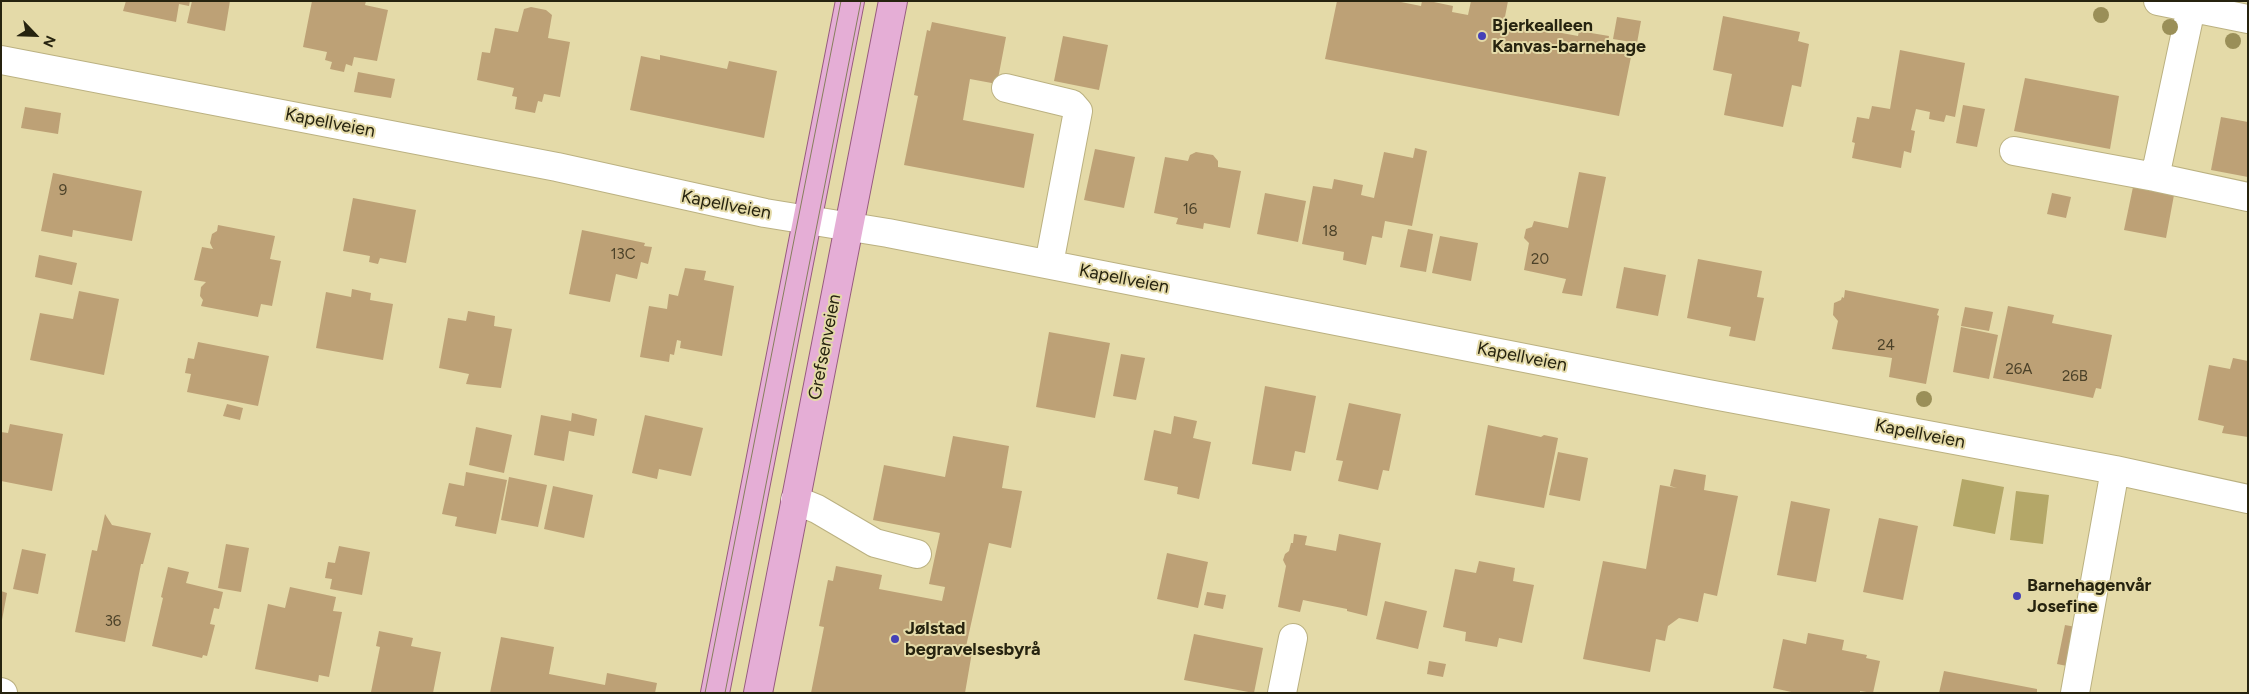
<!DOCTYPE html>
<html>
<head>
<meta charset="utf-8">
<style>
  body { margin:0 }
  #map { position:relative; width:2249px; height:694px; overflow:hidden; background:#e4daa8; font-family:Figtree,sans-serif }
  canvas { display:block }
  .frame { position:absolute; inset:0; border:2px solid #26230f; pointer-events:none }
  .north { position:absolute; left:10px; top:10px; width:50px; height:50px; -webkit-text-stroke:4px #e4daa8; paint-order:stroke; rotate:114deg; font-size:14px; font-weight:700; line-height:20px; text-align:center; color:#26230f }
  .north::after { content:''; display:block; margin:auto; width:18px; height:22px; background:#26230f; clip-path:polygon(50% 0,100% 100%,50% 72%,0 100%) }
</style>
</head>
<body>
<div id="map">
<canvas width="2249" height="694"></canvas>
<div class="frame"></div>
<div class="north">N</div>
</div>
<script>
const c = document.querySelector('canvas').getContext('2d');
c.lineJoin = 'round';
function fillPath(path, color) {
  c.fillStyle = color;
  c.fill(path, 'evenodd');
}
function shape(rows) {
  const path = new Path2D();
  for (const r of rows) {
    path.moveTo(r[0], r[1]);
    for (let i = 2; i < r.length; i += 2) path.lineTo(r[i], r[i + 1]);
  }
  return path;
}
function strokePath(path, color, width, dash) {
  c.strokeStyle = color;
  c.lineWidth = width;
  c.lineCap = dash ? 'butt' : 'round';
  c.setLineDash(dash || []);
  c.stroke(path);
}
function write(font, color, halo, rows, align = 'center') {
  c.font = font + ' Figtree,sans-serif';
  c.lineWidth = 4;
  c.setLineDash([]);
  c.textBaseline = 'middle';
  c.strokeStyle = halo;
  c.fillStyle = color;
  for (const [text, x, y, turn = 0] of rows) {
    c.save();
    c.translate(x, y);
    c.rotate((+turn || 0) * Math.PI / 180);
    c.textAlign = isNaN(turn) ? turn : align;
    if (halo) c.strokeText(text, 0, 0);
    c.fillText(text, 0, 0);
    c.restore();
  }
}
fillPath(shape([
  [1962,479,2004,487,1995,534,1953,526],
  [2016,491,2049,495,2043,544,2010,540]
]), '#b4a768');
fillPath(shape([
  [126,1,190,1,189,6,179,4,176,22,123,11],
  [192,1,230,1,225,31,187,23],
  [312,1,366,1,365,5,388,10,377,61,354,57,352,66,346,64,344,72,330,69,332,62,325,60,327,52,303,47],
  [1337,1,1396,1,1421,6,1422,1,1429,1,1453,6,1452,12,1468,15,1471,1,1508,1,1504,22,1521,25,1522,20,1552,26,1551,31,1578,36,1579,31,1609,36,1608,42,1633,47,1619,116,1325,59],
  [531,7,546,10,552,15,548,38,570,42,560,97,544,94,542,102,538,101,535,113,515,109,517,97,512,96,514,88,477,80,482,52,490,53,495,28,518,32,524,9],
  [1723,16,1800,32,1798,41,1809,44,1801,87,1792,85,1783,127,1724,115,1732,74,1713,70],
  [1617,17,1641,21,1637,43,1613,39],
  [932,22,1006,37,997,84,970,79,963,120,1034,134,1024,188,904,165,918,96,914,95,927,30,930,31],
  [1063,36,1108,45,1099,90,1054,81],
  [1900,50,1965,63,1955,117,1946,115,1944,122,1929,119,1930,112,1916,109,1911,130,1915,131,1911,153,1904,151,1901,168,1852,158,1855,143,1852,142,1857,117,1869,119,1872,106,1890,109],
  [660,55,727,69,729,61,777,71,764,138,630,110,641,56,660,60],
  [358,72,395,79,391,98,354,92],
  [2025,78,2119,96,2110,149,2014,131],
  [1963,105,1985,109,1977,147,1956,143],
  [25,107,61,113,58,134,21,128],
  [2221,117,2248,122,2248,177,2211,170],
  [1415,148,1427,151,1412,226,1385,221,1382,238,1372,236,1366,265,1343,260,1344,252,1302,244,1313,186,1332,189,1334,179,1363,185,1361,195,1374,198,1384,152,1413,158],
  [1095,149,1135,157,1124,208,1084,200],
  [1196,152,1213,155,1218,161,1218,167,1241,171,1230,228,1204,223,1203,229,1176,224,1178,218,1154,213,1165,157,1188,161,1190,155],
  [1579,172,1606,177,1582,296,1562,293,1566,279,1524,270,1529,243,1524,238,1526,229,1532,227,1534,221,1568,228],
  [53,173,142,191,132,241,73,230,72,237,41,231],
  [2133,187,2174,195,2166,238,2124,230],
  [1265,193,1306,201,1298,242,1257,234],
  [2052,193,2071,197,2066,218,2047,214],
  [353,198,416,210,406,263,380,258,378,264,369,262,370,256,343,251],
  [218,225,275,236,270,259,281,261,272,306,261,304,258,317,201,306,203,300,200,296,201,287,206,282,194,280,202,247,213,249,210,243,212,234,217,231],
  [1408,229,1433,234,1426,272,1400,267],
  [582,230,645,243,644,246,652,247,648,264,641,262,637,279,616,274,610,302,569,294],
  [1440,236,1478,243,1471,281,1432,273],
  [39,255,77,263,72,285,35,277],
  [1698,259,1762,271,1757,297,1764,298,1755,341,1729,336,1731,327,1687,318],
  [1624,267,1666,275,1658,316,1616,308],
  [685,268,706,271,704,280,734,286,722,356,680,348,681,341,677,340,674,355,670,354,669,362,640,357,649,306,667,309,669,294,678,296],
  [352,289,371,293,370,300,393,304,383,360,316,348,326,292,351,297],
  [1845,290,1939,309,1937,315,1939,316,1926,384,1889,377,1892,358,1832,349,1838,321,1833,315,1834,303,1841,300,1842,297,1844,298],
  [79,291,119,299,104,375,30,360,40,313,73,319],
  [2008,306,2054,315,2052,323,2112,335,2101,389,2096,388,2093,398,1993,378],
  [1965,307,1993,312,1989,331,1961,326],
  [468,311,495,316,494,326,512,329,501,388,466,384,469,374,439,368,448,318,466,321],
  [1961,327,1998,335,1989,379,1953,372],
  [1049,332,1110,343,1095,418,1036,407],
  [198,342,269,356,258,406,187,392,191,374,185,373,188,358,194,359],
  [1121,354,1145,358,1136,400,1113,396],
  [2233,358,2248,361,2248,437,2222,433,2224,426,2198,420,2209,365,2230,369],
  [1265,386,1316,396,1305,453,1295,451,1291,471,1252,464],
  [1349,403,1401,414,1389,471,1383,470,1378,490,1338,481,1343,461,1336,460],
  [227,404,243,408,240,420,223,416],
  [572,413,597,419,594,436,569,431,564,461,534,455,541,415,571,421],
  [645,415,703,428,691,476,659,469,657,479,632,473],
  [1174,416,1197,421,1193,438,1211,442,1199,499,1177,494,1178,487,1144,480,1154,430,1171,434],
  [10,424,63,434,52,491,1,481,1,432,8,433],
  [1488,425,1541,437,1544,435,1558,438,1544,508,1475,495],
  [476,427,512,435,504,473,469,465],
  [953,436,1009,446,1002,488,1022,491,1011,548,989,543,965,651,972,652,965,693,811,693,824,627,819,626,828,580,833,581,836,566,882,575,879,589,942,601,945,587,929,584,940,533,873,520,884,465,945,477],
  [1558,452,1588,458,1580,501,1549,495],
  [1674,469,1706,475,1704,490,1738,496,1717,596,1704,593,1698,622,1679,618,1668,626,1665,641,1656,639,1650,672,1583,659,1603,561,1646,569,1660,485,1677,488,1670,486],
  [466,472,507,480,496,534,455,526,457,517,442,514,449,483,464,486],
  [509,477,547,485,538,527,501,520],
  [553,486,593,495,584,538,544,529],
  [1791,501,1830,509,1816,582,1777,575],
  [105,514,112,525,151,533,143,564,141,564,125,642,75,632,92,550,97,551],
  [1879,518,1918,526,1903,600,1863,592],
  [1294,534,1307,536,1305,545,1336,551,1339,534,1381,543,1367,616,1347,611,1347,609,1303,600,1300,612,1278,607,1286,566,1283,560,1285,554,1289,551,1291,543,1293,543],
  [226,544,249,548,241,592,218,588],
  [339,546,370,552,362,595,330,589,332,579,325,578,328,562,335,563],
  [22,549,46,554,38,594,13,589],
  [1167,553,1208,562,1198,608,1157,599],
  [1479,561,1515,568,1513,581,1534,585,1522,643,1499,638,1497,647,1465,641,1466,632,1443,627,1455,569,1476,573],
  [168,567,189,572,186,583,223,592,219,609,214,608,210,624,215,625,207,656,203,655,202,658,152,646,163,598,161,597],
  [290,587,336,597,333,611,342,612,329,677,319,675,318,682,255,669,268,604,285,608],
  [1,591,7,593,2,620,1,620],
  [1207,592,1226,595,1223,609,1204,605],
  [1385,601,1427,611,1418,649,1376,639],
  [2065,625,2081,628,2072,667,2057,664],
  [379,631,413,638,411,646,441,652,433,693,371,692,380,647,376,646],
  [1808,633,1844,640,1842,650,1867,655,1866,658,1880,661,1873,693,1860,691,1860,693,1796,693,1773,688,1783,639,1806,644],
  [1194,634,1263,648,1254,693,1184,680],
  [501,637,554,647,549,674,605,685,607,673,657,683,655,693,490,693],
  [1429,661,1446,664,1443,677,1427,674],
  [1944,671,2037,689,2037,693,1939,693]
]), '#bda176');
const minor = shape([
  [2158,1,2248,19],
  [2191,8,2155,177,2248,197],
  [1,60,557,167,765,213,888,233,1708,394,2115,470,2248,499],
  [1006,88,1072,104,1078,111,1049,264],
  [2014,151,2155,177],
  [795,500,817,509,875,543,917,554],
  [1,692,3,693],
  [1282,693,1293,638],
  [2075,693,2115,470]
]);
const major = shape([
  [715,693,850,1],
  [758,693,893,1]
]);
strokePath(minor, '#bbb181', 30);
strokePath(major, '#965a7e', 30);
strokePath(minor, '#fff', 28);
strokePath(major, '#e5aed6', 28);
strokePath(shape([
  [705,693,841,1],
  [725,693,861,1]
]), '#867f5c', 1);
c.fillStyle = '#9a8f58';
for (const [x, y] of [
  [2101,15],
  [2170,27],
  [2233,41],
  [1924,399]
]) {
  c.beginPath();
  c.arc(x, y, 8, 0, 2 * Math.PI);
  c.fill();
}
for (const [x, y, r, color] of [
  [1482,36,5,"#4541b7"],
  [2017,596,5,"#4541b7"],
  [895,639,5,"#4541b7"]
]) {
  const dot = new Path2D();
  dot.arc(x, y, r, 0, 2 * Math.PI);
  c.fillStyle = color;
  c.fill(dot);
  strokePath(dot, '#e4daa8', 2);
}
write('15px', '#4c4229', null, [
  ["9",63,191],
  ["16",1190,210],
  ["18",1330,232],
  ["13C",623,255],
  ["20",1540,260],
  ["24",1886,346],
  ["26A",2019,370],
  ["26B",2075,377],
  ["36",113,622]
]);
write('bold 18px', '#26230f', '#e4daa8', [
  ["Bjerkealleen",1492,26],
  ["Kanvas-barnehage",1492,47],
  ["Barnehagenvår",2027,586],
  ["Josefine",2027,607],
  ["Jølstad",905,629],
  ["begravelsesbyrå",905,650]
], 'left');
write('18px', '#26230f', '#e4daa8', [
  ["Kapellveien",330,123,11],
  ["Kapellveien",726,205,11],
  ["Kapellveien",1124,279,11],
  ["Grefsenveien",825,347,-79],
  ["Kapellveien",1522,357,11],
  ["Kapellveien",1920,434,11]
]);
</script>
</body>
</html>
